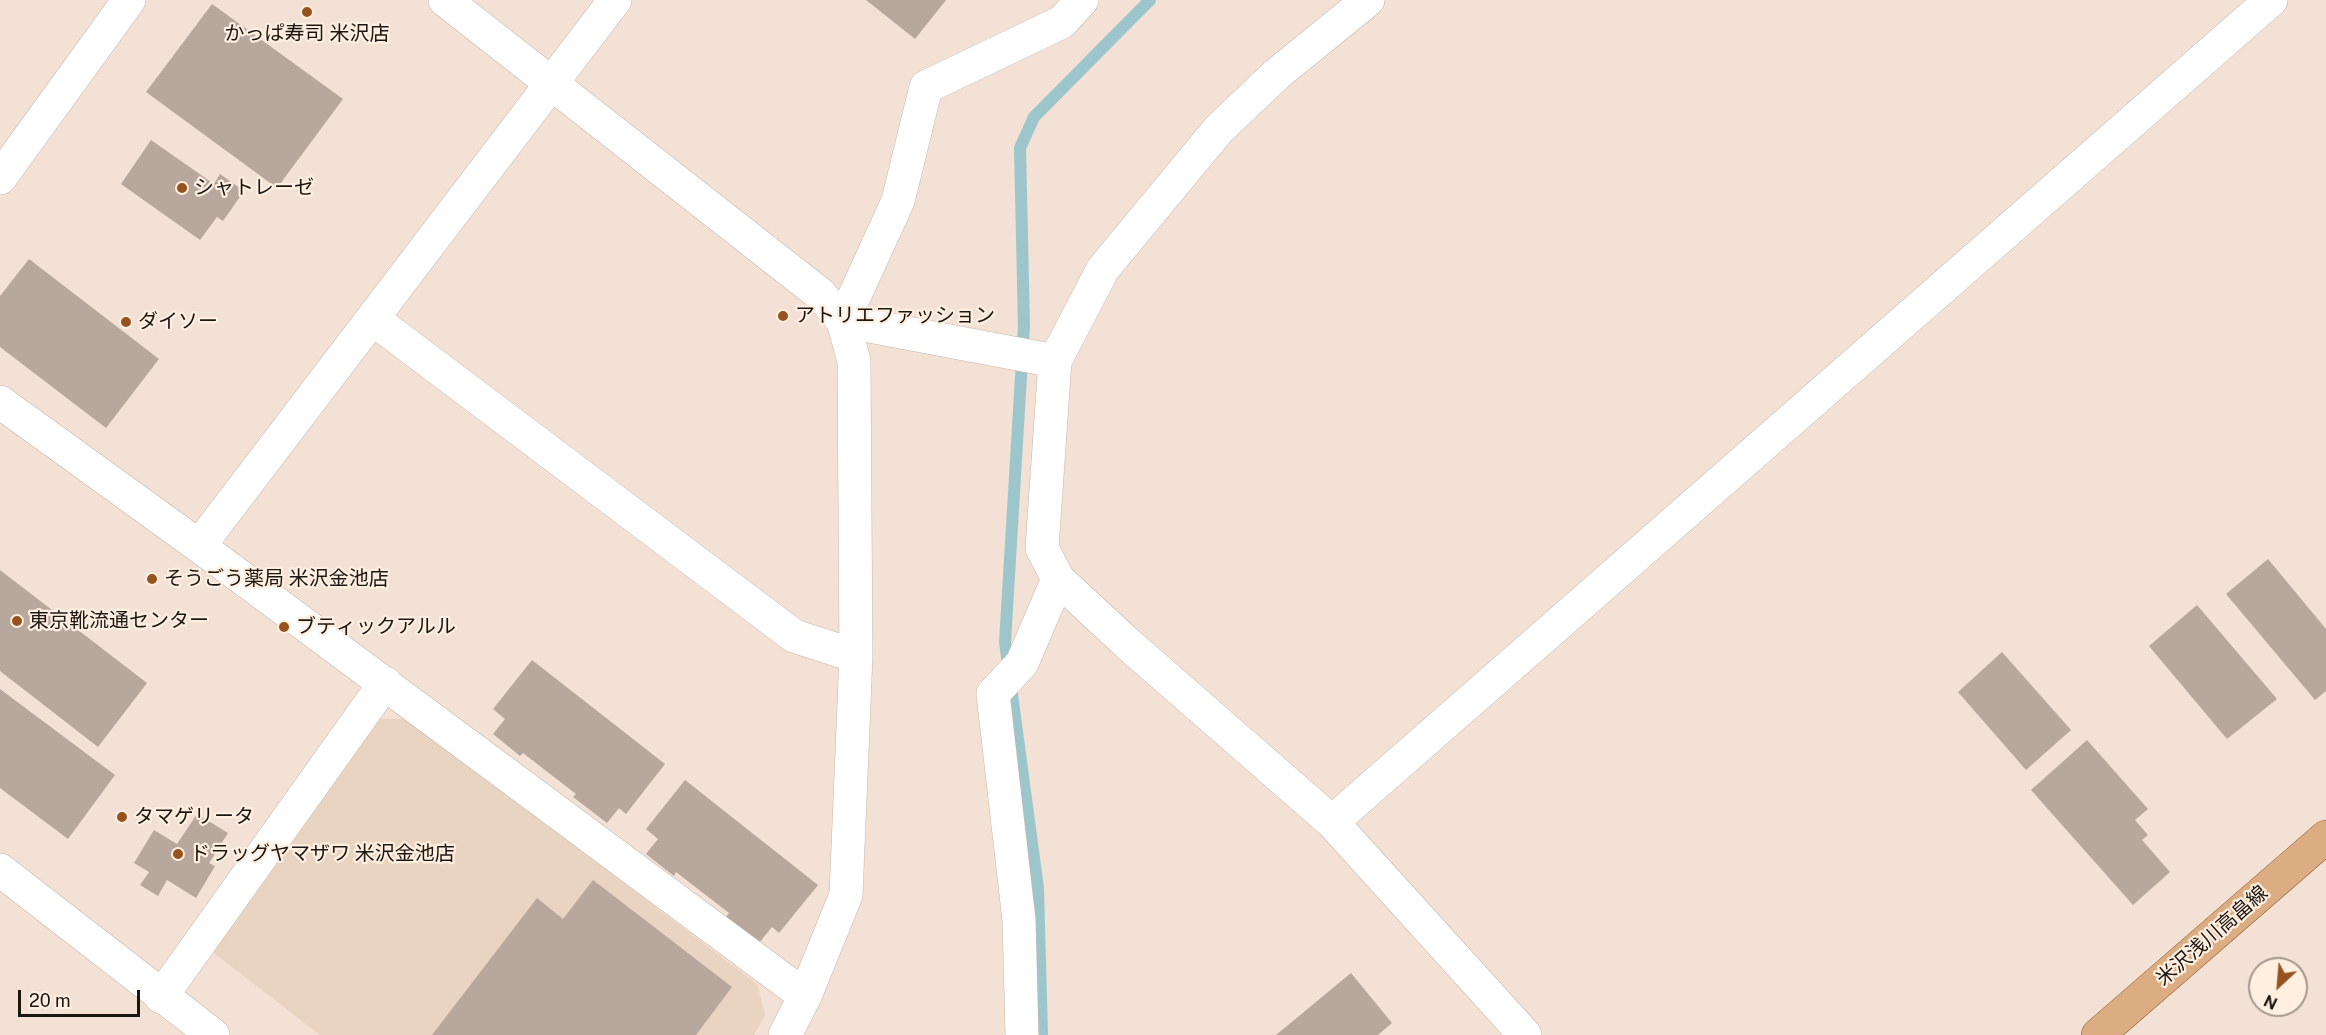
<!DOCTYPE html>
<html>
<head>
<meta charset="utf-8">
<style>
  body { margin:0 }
  #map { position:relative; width:2326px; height:1035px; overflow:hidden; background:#f2e1d4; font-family:"Public Sans",sans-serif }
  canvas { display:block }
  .north { position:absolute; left:2248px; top:957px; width:60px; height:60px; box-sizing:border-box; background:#ffefe1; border:2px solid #a4988e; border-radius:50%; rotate:206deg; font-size:16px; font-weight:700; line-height:24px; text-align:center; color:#1c1611 }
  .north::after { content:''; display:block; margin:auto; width:21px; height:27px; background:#95541f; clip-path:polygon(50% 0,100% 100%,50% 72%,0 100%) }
  .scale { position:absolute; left:18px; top:990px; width:122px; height:27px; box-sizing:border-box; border:3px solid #1c1611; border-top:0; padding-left:8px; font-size:18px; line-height:21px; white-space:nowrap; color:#1c1611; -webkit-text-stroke:4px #ffefe1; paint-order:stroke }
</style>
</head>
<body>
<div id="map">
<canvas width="2326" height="1035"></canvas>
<div class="north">N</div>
<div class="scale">20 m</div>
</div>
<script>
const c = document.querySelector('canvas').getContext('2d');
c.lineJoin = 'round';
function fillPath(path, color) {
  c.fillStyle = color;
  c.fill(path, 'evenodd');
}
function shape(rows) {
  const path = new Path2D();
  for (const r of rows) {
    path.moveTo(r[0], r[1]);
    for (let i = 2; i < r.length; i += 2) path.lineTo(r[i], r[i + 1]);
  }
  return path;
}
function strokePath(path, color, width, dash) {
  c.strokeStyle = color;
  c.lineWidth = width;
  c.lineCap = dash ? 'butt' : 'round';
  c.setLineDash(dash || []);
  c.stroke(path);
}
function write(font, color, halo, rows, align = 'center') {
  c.font = font + ' "Public Sans","Noto Sans JP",sans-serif';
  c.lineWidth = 4.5;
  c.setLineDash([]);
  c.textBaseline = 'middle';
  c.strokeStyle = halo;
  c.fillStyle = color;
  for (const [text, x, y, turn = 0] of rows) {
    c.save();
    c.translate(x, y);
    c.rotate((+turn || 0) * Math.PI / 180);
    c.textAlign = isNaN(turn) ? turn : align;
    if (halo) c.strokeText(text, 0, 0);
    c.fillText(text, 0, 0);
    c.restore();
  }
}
fillPath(shape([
  [380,719,407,719,757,984,765,1015,754,1035,320,1035,210,950,234,924]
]), '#e9d3c1');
strokePath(shape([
  [1042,1035,1038,888,1005,642,1024,327,1020,148,1034,117,1150,0]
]), '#9cc6cc', 12);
fillPath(shape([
  [866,0,946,0,915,39],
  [212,4,343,99,277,188,146,92],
  [151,140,214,184,220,174,244,191,223,221,217,217,200,240,121,184],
  [29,259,159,359,106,428,0,347,0,296],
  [2268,559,2326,629,2326,691,2315,700,2226,594],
  [0,570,147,683,98,747,0,671],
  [2197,605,2277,699,2227,739,2149,646],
  [2002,652,2071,730,2026,770,1958,692],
  [532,660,665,764,626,814,619,808,607,823,573,797,576,794,523,753,520,756,493,734,505,719,493,709],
  [0,689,115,775,68,839,0,788],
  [2087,740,2148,809,2135,820,2148,835,2142,840,2170,872,2133,905,2031,790],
  [685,780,818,885,779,933,772,927,759,943,726,917,729,913,676,872,674,876,646,854,658,839,646,829],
  [197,814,228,833,209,863,215,866,196,898,167,880,158,896,140,885,149,872,134,863,154,830,177,844],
  [593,880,732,987,696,1035,432,1035,537,898,563,919],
  [1351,973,1392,1023,1378,1035,1276,1035]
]), '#b8a79c');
const minor = shape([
  [445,0,820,294,843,321,854,361,856,656,846,895,805,996,785,1035],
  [1368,0,1277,74,1219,129,1103,269,1055,361,1042,548,1058,579,1128,644,1332,822,1525,1035],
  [0,178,129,0],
  [373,319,794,636,856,656],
  [1055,361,843,321,898,201,926,87,1062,22,1082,0],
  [0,402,199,546,805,996],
  [199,546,615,0],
  [1332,822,2271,0],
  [0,870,213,1035],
  [161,997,385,683],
  [1022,1035,1019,920,993,694,1022,663,1058,579]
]);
const major = shape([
  [2098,1035,2326,837]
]);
strokePath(minor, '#c6b7aa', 34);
strokePath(major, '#8a5525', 34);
strokePath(minor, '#fff', 33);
strokePath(major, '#dcad83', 33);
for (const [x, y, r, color] of [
  [307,12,6,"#95541f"],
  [182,188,6,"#95541f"],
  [783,316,6,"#95541f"],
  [126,322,6,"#95541f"],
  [152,579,6,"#95541f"],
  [17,621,6,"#95541f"],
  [284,627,6,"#95541f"],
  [122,817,6,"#95541f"],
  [178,854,6,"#95541f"]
]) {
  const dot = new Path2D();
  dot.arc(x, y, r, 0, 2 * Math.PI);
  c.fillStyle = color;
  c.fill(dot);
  strokePath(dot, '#ffefe1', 2);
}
write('20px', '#1c1611', '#ffefe1', [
  ["かっぱ寿司 米沢店",307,34,"center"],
  ["シャトレーゼ",194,188],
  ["アトリエファッション",795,316],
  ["ダイソー",138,322],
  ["そうごう薬局 米沢金池店",164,579],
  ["東京靴流通センター",29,621],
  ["ブティックアルル",296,627],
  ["タマゲリータ",134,817],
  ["ドラッグヤマザワ 米沢金池店",190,854]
], 'left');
write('20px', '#1c1611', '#ffefe1', [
  ["米沢浅川高畠線",2212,936,-41]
]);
</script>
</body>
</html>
